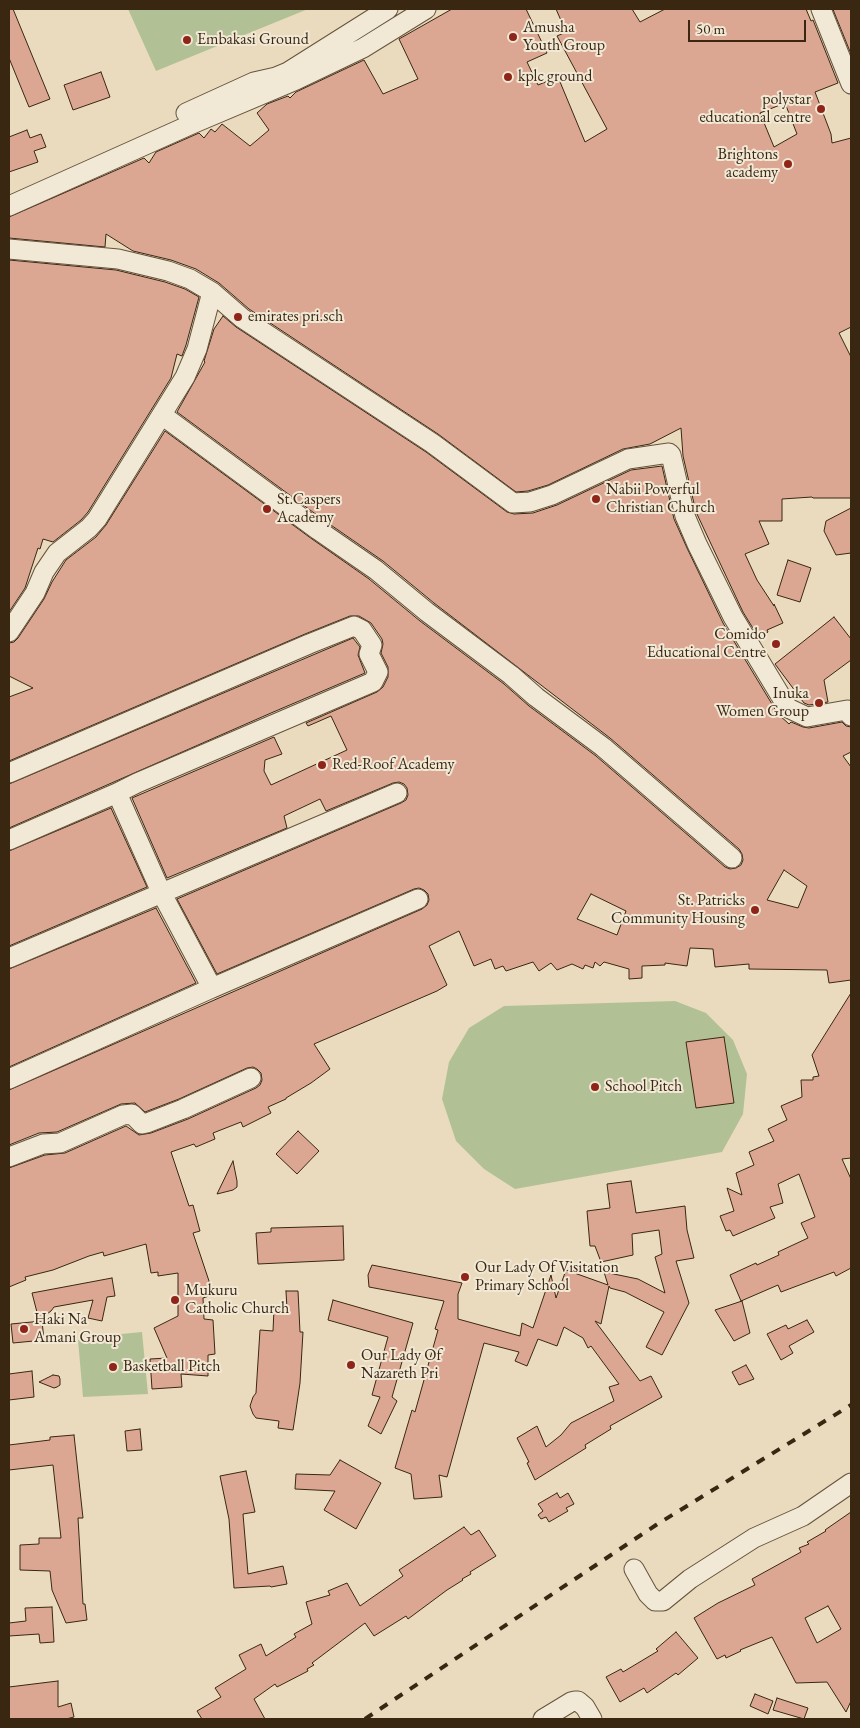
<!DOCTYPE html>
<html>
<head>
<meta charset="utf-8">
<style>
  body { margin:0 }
  #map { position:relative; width:860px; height:1728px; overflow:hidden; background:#eadbbe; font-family:"EB Garamond",serif }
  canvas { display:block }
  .frame { position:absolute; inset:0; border:10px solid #392712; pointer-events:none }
  .scale { position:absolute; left:688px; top:20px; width:118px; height:22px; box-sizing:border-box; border:2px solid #392712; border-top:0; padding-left:6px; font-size:15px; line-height:18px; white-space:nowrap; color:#392712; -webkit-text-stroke:4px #f1e8d5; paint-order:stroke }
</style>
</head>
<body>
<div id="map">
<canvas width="860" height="1728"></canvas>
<div class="frame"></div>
<div class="scale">50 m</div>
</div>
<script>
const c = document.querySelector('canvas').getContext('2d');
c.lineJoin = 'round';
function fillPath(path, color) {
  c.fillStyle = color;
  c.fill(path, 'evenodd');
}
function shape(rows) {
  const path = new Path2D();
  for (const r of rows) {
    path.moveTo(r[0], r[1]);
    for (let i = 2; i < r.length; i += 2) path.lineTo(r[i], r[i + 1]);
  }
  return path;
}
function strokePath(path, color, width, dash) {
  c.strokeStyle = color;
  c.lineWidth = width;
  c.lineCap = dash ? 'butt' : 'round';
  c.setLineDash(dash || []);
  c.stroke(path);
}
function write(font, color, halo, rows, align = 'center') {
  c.font = font + ' "EB Garamond",serif';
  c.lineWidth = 4;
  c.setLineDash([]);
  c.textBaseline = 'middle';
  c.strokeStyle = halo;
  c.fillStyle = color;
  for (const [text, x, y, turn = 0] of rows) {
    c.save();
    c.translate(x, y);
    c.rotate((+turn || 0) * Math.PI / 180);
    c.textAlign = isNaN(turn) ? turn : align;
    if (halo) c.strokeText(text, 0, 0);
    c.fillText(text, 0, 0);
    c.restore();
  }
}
fillPath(shape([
  [128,9,308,9,156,71],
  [675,1001,706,1013,733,1040,747,1074,743,1114,722,1152,515,1189,484,1169,456,1141,442,1099,449,1062,469,1028,504,1006],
  [142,1332,148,1394,83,1397,78,1340,111,1335]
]), '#b2c195');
const building = shape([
  [9,9,13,9,50,99,29,107,9,58,9,9],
  [452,9,526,9,547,53,527,62,538,85,558,77,585,142,607,129,557,36,566,32,556,9,632,9,640,22,665,9,806,9,811,21,813,20,838,83,815,92,831,134,832,143,851,138,851,327,839,333,851,357,851,498,813,498,812,497,782,499,782,521,759,521,769,544,745,554,757,580,774,606,774,604,783,623,767,630,768,632,759,638,743,612,696,512,683,456,681,428,650,444,623,449,548,485,528,491,516,492,438,434,249,309,219,283,196,269,171,260,133,251,106,234,105,247,9,238,9,217,144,158,149,163,156,152,199,133,204,138,211,129,215,132,222,124,250,146,269,130,257,113,267,104,288,96,290,98,296,92,364,60,383,94,418,79,399,39,452,9],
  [785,103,797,134,774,147,760,113,785,103],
  [833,9,851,9,851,54,834,12,833,9],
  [101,72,110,97,73,110,64,85,101,72],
  [27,130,30,138,41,134,46,147,34,151,38,162,9,172,9,137,27,130],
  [9,260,116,270,165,282,185,289,199,297,186,345,182,356,177,354,171,378,88,512,81,520,53,542,43,539,40,549,38,548,25,588,9,612,9,260],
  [223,316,236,327,426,452,507,512,514,514,533,513,557,505,631,470,662,466,674,519,687,548,723,623,778,714,789,724,791,722,803,727,809,728,842,722,846,726,851,727,851,752,843,756,851,767,851,980,829,983,827,970,749,969,749,964,715,967,713,949,690,948,687,966,665,963,665,965,642,966,642,978,629,979,629,969,604,962,600,966,595,962,593,968,585,965,583,969,572,964,557,970,551,963,539,971,533,962,506,971,503,966,495,969,491,959,474,966,459,931,429,946,447,985,437,991,314,1044,330,1069,311,1083,286,1098,286,1099,268,1107,271,1113,243,1127,241,1122,213,1133,215,1139,196,1147,194,1144,171,1152,189,1206,193,1205,200,1231,193,1233,209,1281,209,1296,203,1298,204,1319,213,1320,215,1354,208,1355,208,1376,181,1374,182,1387,152,1389,150,1359,167,1358,154,1328,178,1316,178,1273,158,1276,158,1272,151,1273,146,1244,104,1256,103,1252,89,1256,53,1270,25,1277,26,1280,9,1287,9,1168,45,1155,65,1153,126,1126,139,1135,151,1133,188,1119,256,1088,260,1085,262,1080,261,1073,257,1069,253,1067,247,1068,179,1099,145,1112,135,1103,121,1104,57,1132,39,1133,9,1145,9,1090,422,909,427,905,429,900,428,894,424,890,419,888,414,889,217,974,177,899,401,803,406,800,408,795,407,788,404,784,399,782,393,783,326,811,320,799,284,816,287,828,167,878,132,798,274,737,282,754,265,760,264,771,271,785,347,750,331,716,308,726,306,723,377,692,383,687,388,677,388,667,381,653,383,644,382,639,371,623,359,616,350,616,305,634,9,761,9,697,33,688,9,676,9,643,14,642,18,638,44,599,52,582,66,560,96,537,106,525,165,431,312,539,369,579,420,621,504,684,529,706,596,756,725,867,730,869,736,868,741,865,743,860,742,854,739,849,610,738,434,603,383,561,325,521,177,412,205,362,204,361,214,329,223,316],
  [784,870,807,886,798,908,767,900,784,870],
  [591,894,626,911,617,935,577,919,591,894],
  [851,508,851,553,836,555,824,531,826,521,851,508],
  [788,560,811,568,800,602,777,595,788,560],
  [834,617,851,639,851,660,824,680,828,702,809,705,804,703,775,664,834,617],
  [353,638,360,647,358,655,365,673,271,713,9,828,9,784,353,638],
  [111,808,147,887,9,946,9,851,111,808],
  [156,908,196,983,9,1067,9,969,156,908],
  [851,993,851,1158,842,1159,851,1179,851,1268,836,1276,834,1272,781,1292,778,1285,741,1301,730,1275,756,1263,757,1265,779,1255,778,1252,808,1238,801,1223,815,1217,799,1174,778,1184,783,1203,770,1207,775,1218,733,1236,730,1230,726,1231,720,1216,734,1211,727,1188,742,1195,736,1173,754,1165,749,1152,774,1141,768,1129,787,1120,781,1106,802,1097,801,1080,813,1080,813,1077,819,1076,812,1055,851,993],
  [724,1037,734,1103,696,1108,686,1042,724,1037],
  [298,1131,319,1151,297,1174,276,1154,298,1131],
  [233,1161,237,1181,237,1187,233,1190,217,1194,233,1161],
  [631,1181,636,1213,685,1206,687,1230,694,1258,676,1261,689,1303,662,1355,646,1347,664,1312,625,1292,610,1288,609,1286,601,1324,595,1321,640,1381,651,1376,662,1397,610,1426,611,1429,585,1445,586,1448,535,1480,527,1463,529,1462,517,1438,537,1426,546,1447,561,1435,571,1423,614,1401,609,1387,619,1384,591,1346,588,1348,583,1338,564,1327,557,1346,538,1339,527,1366,515,1361,519,1352,484,1343,447,1477,439,1475,442,1497,414,1499,411,1474,395,1468,412,1410,415,1412,438,1330,435,1329,444,1301,369,1287,368,1275,372,1265,462,1283,458,1294,458,1319,520,1336,522,1323,533,1328,551,1275,556,1298,566,1270,608,1285,604,1272,638,1279,665,1293,655,1257,662,1254,659,1230,632,1234,633,1255,601,1262,595,1246,590,1246,587,1211,610,1208,607,1184,631,1181],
  [343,1226,344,1260,258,1264,256,1233,271,1232,271,1228,343,1226],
  [112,1278,115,1296,107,1297,102,1321,88,1318,93,1300,54,1307,51,1311,39,1320,32,1293,112,1278],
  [286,1291,298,1291,300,1332,303,1332,300,1383,293,1430,278,1428,279,1421,256,1418,253,1414,250,1406,253,1397,256,1393,260,1330,273,1331,274,1309,287,1309,286,1291],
  [333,1300,413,1323,392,1397,397,1401,381,1434,368,1426,380,1397,372,1395,388,1337,328,1320,333,1300],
  [742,1301,750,1333,734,1341,715,1310,742,1301],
  [807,1320,814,1332,789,1346,793,1353,781,1360,767,1334,786,1325,788,1329,807,1320],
  [42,1321,44,1340,13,1343,11,1324,42,1321],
  [746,1365,754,1379,739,1385,732,1372,746,1365],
  [32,1371,34,1397,9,1400,9,1374,32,1371],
  [53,1375,59,1376,60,1379,60,1385,57,1387,54,1388,39,1382,53,1375],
  [140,1429,142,1450,127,1451,125,1431,140,1429],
  [74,1435,83,1518,78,1518,83,1604,85,1604,87,1620,66,1623,52,1590,50,1571,20,1570,20,1545,39,1544,39,1538,61,1538,53,1465,9,1470,9,1445,50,1440,50,1437,74,1435],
  [340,1460,381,1483,356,1529,324,1510,335,1491,295,1489,296,1474,330,1475,340,1460],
  [246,1471,255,1512,243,1514,248,1574,283,1566,287,1584,271,1587,270,1586,234,1588,229,1519,220,1476,246,1471],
  [557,1493,560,1498,568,1493,574,1504,566,1508,568,1511,549,1522,546,1517,541,1519,538,1515,543,1511,538,1504,557,1493],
  [851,1512,851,1701,846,1712,827,1682,796,1683,772,1637,740,1650,741,1651,726,1658,725,1655,717,1659,694,1618,718,1603,755,1585,752,1579,801,1552,799,1548,809,1544,807,1542,826,1531,825,1530,851,1512],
  [828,1606,841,1629,817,1643,805,1618,828,1606],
  [464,1527,471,1535,479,1530,496,1556,470,1572,471,1574,462,1579,463,1580,447,1590,408,1619,406,1616,374,1636,365,1623,312,1663,314,1665,307,1669,308,1671,277,1687,275,1684,254,1699,265,1719,202,1719,197,1711,221,1697,215,1688,246,1669,239,1655,261,1644,266,1656,296,1637,294,1634,312,1624,306,1602,330,1595,328,1591,347,1583,360,1606,403,1576,399,1570,464,1527],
  [52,1607,54,1642,40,1643,39,1634,9,1636,9,1623,26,1621,25,1608,52,1607],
  [676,1632,698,1658,678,1675,676,1673,647,1693,644,1688,620,1702,606,1677,621,1669,623,1672,658,1651,656,1649,676,1632],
  [58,1681,58,1707,71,1703,74,1717,66,1719,9,1719,9,1687,58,1681],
  [755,1694,773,1701,768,1714,750,1706,755,1694],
  [777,1698,808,1708,804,1719,773,1710,777,1698]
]);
fillPath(building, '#dca792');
strokePath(building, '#392712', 1);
const minor = shape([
  [821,9,851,84],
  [186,113,254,82,276,77,288,72,388,9],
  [9,206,192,124,296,80,363,48,426,9],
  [9,249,118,259,168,271,190,279,212,292,242,318,432,443,513,503,530,502,552,495,628,459,669,453,671,455,685,516,697,544,733,617,788,708,807,717,847,710,851,716],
  [162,415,318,530,376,570,427,612,511,675,536,697,603,747,732,858],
  [9,632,35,593,44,572,57,553,89,528,97,519,185,377,197,349,212,292],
  [9,773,309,644,354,626,362,630,372,645,369,654,378,672,373,682,137,783,117,793,9,840],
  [9,958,397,793],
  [212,988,418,899],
  [9,1079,212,988,161,892,117,793],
  [9,1157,43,1144,60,1143,123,1115,132,1114,142,1124,147,1123,183,1109,251,1078],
  [634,1569,648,1594,655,1601,663,1601,690,1579,754,1538,803,1516,851,1483],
  [543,1719,571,1702,575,1701,578,1701,585,1707,592,1719]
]);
strokePath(minor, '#65543d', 21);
strokePath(minor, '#f1e8d5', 19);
strokePath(shape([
  [365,1719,656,1525,851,1405]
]), '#392712', 4, [9, 9]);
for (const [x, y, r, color] of [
  [513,37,5,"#8f2418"],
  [187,40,5,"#8f2418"],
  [508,77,5,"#8f2418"],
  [821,109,5,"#8f2418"],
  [788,164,5,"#8f2418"],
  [238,317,5,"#8f2418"],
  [596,499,5,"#8f2418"],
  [267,509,5,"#8f2418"],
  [776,644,5,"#8f2418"],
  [819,703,5,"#8f2418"],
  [322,765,5,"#8f2418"],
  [755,910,5,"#8f2418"],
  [595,1087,5,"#8f2418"],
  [465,1277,5,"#8f2418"],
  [175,1300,5,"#8f2418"],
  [24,1329,5,"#8f2418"],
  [351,1365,5,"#8f2418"],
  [113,1367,5,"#8f2418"]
]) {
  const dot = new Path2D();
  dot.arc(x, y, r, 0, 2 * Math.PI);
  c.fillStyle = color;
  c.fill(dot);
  strokePath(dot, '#f1e8d5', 2);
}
write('16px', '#392712', '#f1e8d5', [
  ["Amusha",523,28],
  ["Youth Group",523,46],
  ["Embakasi Ground",197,40],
  ["kplc ground",518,77],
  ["polystar",811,100,"right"],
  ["educational centre",811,118,"right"],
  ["Brightons",778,155,"right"],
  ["academy",778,173,"right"],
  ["emirates pri.sch",248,317],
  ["Nabii Powerful",606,490],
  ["Christian Church",606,508],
  ["St.Caspers",277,500],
  ["Academy",277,518],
  ["Comido",766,635,"right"],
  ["Educational Centre",766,653,"right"],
  ["Inuka",809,694,"right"],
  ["Women Group",809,712,"right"],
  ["Red-Roof Academy",332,765],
  ["St. Patricks",745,901,"right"],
  ["Community Housing",745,919,"right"],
  ["School Pitch",605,1087],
  ["Our Lady Of Visitation",475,1268],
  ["Primary School",475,1286],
  ["Mukuru",185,1291],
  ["Catholic Church",185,1309],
  ["Haki Na",34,1320],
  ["Amani Group",34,1338],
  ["Our Lady Of",361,1356],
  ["Nazareth Pri",361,1374],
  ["Basketball Pitch",123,1367]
], 'left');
</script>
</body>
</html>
